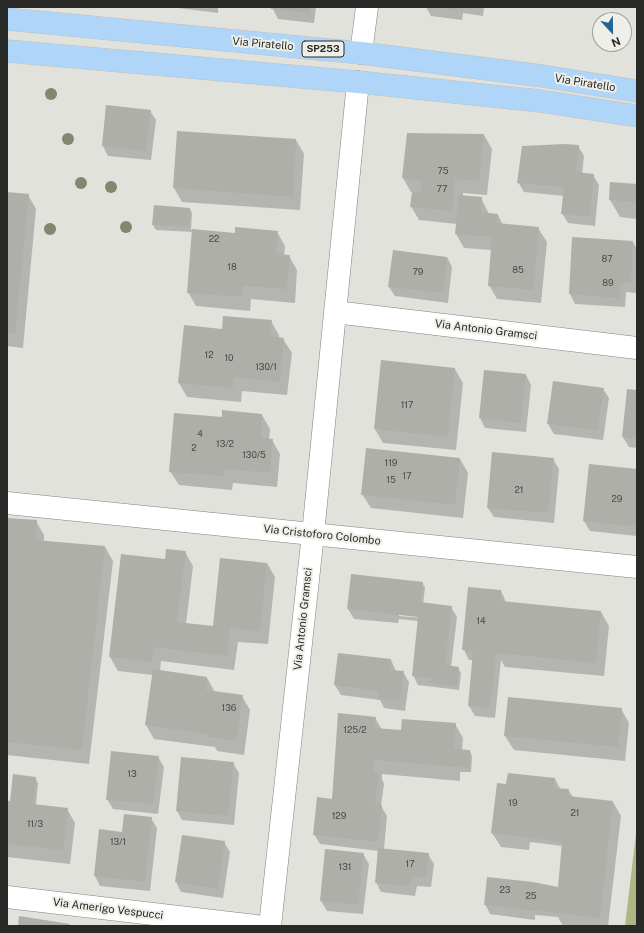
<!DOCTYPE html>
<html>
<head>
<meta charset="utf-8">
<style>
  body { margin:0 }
  #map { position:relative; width:644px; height:933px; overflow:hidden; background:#e1e2dc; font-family:"Public Sans",sans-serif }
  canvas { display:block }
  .frame { position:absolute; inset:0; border:8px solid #292a27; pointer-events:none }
  .north { position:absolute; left:592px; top:12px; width:40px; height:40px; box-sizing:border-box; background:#eeefe9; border:1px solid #9fa09b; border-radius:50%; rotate:158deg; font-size:11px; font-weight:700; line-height:16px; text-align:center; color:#292a27 }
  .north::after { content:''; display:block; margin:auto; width:14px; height:18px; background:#23649a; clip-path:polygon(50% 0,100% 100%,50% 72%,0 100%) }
</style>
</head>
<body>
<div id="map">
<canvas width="644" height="933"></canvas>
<div class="frame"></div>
<div class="north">N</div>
</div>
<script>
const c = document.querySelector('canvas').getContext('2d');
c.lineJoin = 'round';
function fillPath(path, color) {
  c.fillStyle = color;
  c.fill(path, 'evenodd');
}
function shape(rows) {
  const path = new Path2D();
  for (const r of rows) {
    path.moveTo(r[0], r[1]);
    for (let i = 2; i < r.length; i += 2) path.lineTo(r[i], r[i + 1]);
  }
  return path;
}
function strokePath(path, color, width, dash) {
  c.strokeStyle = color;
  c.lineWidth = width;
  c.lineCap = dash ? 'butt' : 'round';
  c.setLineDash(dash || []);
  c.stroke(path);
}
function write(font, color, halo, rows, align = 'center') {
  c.font = font + ' "Public Sans",sans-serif';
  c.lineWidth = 4;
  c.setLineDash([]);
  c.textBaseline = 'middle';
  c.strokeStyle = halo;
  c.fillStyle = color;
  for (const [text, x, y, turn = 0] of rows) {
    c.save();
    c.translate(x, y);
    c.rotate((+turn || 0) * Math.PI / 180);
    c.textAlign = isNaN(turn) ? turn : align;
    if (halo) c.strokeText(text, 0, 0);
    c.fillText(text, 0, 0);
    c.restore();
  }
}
fillPath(shape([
  [637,825,637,926,625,926]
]), '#afb682');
fillPath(shape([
  [170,7,218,7,218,13],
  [272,7,316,7,314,23,278,19],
  [426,7,484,7,483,16,463,13,462,20,431,16],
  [107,107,150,111,156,120,151,160,108,156,103,146],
  [178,132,296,140,304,154,300,210,182,202,174,188],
  [408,134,484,135,492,149,487,195,463,193,463,196,481,198,489,214,498,215,503,225,538,228,547,242,541,303,497,299,489,285,492,250,464,248,456,234,457,224,419,220,411,206,413,192,411,192,403,178],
  [578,146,584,156,582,174,593,175,599,185,595,226,568,223,562,213,564,196,524,192,518,182],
  [611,183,637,185,637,219,620,217,610,200],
  [7,193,28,195,36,209,23,348,7,346],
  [190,209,192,213,191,230,236,234,277,232,285,246,284,256,289,256,297,270,295,303,251,299,250,311,196,306,188,292,193,232,156,230,153,225],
  [573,238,633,242,637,249,636,293,626,292,625,307,575,304,570,294],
  [447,257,452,267,448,303,395,296,389,287],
  [271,321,279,335,279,338,283,339,292,353,287,395,242,391,241,402,187,397,179,383,223,330],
  [455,369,463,383,456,450,383,443,375,429],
  [526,375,531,385,526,432,485,428,480,418],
  [603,389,609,398,603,440,554,434,548,424],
  [637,391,637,448,629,447,623,437],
  [262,415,270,429,269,440,272,440,280,454,277,487,233,483,232,490,179,485,170,471,223,418],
  [460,459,468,473,463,518,371,508,362,494],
  [553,459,559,469,554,523,494,517,488,508],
  [637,470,637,536,590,531,584,521],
  [7,519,36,521,44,535,44,542,105,547,113,561,89,764,7,755],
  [185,552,193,566,186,624,214,627,267,563,275,577,268,644,238,642,234,670,161,661,160,671,207,678,215,692,242,696,250,710,244,755,217,751,215,747,154,739,146,725,153,675,118,671,110,657,166,560],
  [422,583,425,587,423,604,451,607,457,617,451,667,458,668,461,673,459,690,418,685,413,675,419,621,399,619,398,623,354,619,348,609],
  [399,614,424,616,423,618,399,616],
  [501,591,506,602,601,612,609,626,604,676,505,667,501,660,495,718,475,716,469,706,473,660,469,660,464,650],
  [391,660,396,671,403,672,409,682,405,711,384,708,380,700,341,695,335,685],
  [621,709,629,723,625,761,514,750,505,736],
  [375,718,382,730,402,731,455,724,463,738,462,751,470,751,472,756,471,772,460,772,460,781,382,774,382,779,384,784,381,806,387,816,384,849,428,854,434,864,431,887,417,886,415,896,381,892,376,882,379,851,320,844,314,834,333,800],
  [158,757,164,767,158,814,113,809,107,799],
  [233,763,239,773,234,825,182,820,177,811],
  [35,778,38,783,36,805,67,809,75,823,70,864,7,857,7,802,10,802],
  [555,779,561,790,568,790,573,797,613,802,621,816,608,926,563,926,558,917,535,915,535,920,490,914,485,904,558,888,563,846,530,842,529,850,501,847,492,833,507,785],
  [151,818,157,828,150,891,100,886,95,876,100,830,123,833],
  [224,842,230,852,223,898,181,892,176,882],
  [363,854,369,864,363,914,327,911,321,901]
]), '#0003');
fillPath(shape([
  [271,7,310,7,309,13,271,9],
  [437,7,457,7,457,11],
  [106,105,151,110,146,151,102,146],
  [177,131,296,139,293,197,173,188],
  [407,133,484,134,479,181,455,179,452,211,410,207,412,192,420,193,422,181,402,178],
  [565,144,579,145,576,172,594,174,590,217,561,214,564,187,517,183,522,146],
  [610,182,637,184,637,202,609,200],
  [7,192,29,194,15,334,7,333],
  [459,195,482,197,481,212,498,214,497,223,539,227,533,290,488,286,492,237,455,234],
  [154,205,190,208,189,227,152,225],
  [235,227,278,231,276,254,290,255,287,289,243,286,242,297,187,293,192,229,235,233],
  [572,237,633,241,631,283,621,283,620,298,569,294],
  [393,250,447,257,443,293,388,287],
  [223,316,272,320,270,336,284,338,280,382,234,377,233,388,178,383,184,325,222,329],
  [381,360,455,368,448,437,374,429],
  [484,370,526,374,521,423,479,418],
  [553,381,604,388,598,430,547,424],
  [627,389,637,390,637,439,622,437],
  [222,410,262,414,261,438,273,439,270,473,225,469,224,476,169,472,174,413,222,417],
  [366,448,460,458,455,505,361,495],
  [492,452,554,458,548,513,487,508],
  [589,464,637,469,637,527,583,521],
  [7,518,37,520,35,540,105,546,82,750,7,742],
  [166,549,186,551,177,622,213,626,220,558,267,563,260,631,230,628,227,656,153,647,152,662,109,657,121,554,165,559],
  [351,574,423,582,420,602,452,606,445,665,459,667,457,686,431,683,431,678,412,676,418,617,347,609],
  [468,587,501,590,501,601,601,611,596,663,496,653,490,708,468,706,473,651,462,650],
  [338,653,391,659,390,670,404,671,400,701,378,698,379,691,334,685],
  [153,669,207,677,206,690,243,695,236,741,208,737,208,734,145,725],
  [508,697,622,708,618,747,504,736],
  [338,713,376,717,375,728,401,730,402,719,456,723,454,749,470,750,469,768,374,760,373,772,379,773,375,804,382,805,378,842,313,835,317,797,332,799],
  [111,751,159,756,153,804,106,800],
  [181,757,234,762,228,816,176,811],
  [508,773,555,778,554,788,569,789,568,796,613,801,600,918,484,905,487,877,533,882,558,887,562,842,491,833,497,783,506,784],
  [13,774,36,777,33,804,68,808,63,850,7,844,7,801,10,801],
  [124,814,152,817,145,882,94,876,99,829,122,832],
  [182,835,225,841,218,889,175,882],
  [378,848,429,853,426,878,412,876,410,886,375,883],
  [325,849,364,853,358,905,320,901],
  [19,916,70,924,70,926,18,926]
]), '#aeafa9');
const minor = shape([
  [361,53,367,7],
  [335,312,637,348],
  [7,503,637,567],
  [7,897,256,926],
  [270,926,313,534,358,82]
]);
const primary = shape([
  [7,19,361,53,542,76,637,91],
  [7,51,358,82,540,101,637,116]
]);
strokePath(minor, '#81827c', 23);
strokePath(primary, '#bfbfbe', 23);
strokePath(minor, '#fff', 22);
strokePath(primary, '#afd6f9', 22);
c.fillStyle = '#848670';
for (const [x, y] of [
  [51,94],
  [68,139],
  [81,183],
  [111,187],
  [126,227],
  [50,229]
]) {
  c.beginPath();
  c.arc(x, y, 6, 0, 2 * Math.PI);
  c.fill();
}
write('9px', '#4a4b48', null, [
  ["75",443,171],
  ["77",442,189],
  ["22",214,239],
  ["87",607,259],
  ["18",232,267],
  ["85",518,270],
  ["79",418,272],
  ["89",608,283],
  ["12",209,355],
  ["10",229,358],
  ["130/1",266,367],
  ["117",407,405],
  ["4",200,434],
  ["13/2",225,444],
  ["2",194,448],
  ["130/5",254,455],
  ["119",391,463],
  ["17",407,476],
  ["15",391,480],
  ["21",519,490],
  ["29",617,499],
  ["14",481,621],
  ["136",229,708],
  ["125/2",355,730],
  ["13",132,774],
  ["19",513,803],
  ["21",575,813],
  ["129",339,816],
  ["11/3",35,824],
  ["13/1",118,842],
  ["17",410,864],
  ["131",345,867],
  ["23",505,890],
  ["25",531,896]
]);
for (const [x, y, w] of [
  [323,49,42]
]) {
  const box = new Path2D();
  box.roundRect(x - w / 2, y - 8, w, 16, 3);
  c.fillStyle = '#eeefe9';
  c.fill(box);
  strokePath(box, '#292a27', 1);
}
write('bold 10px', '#292a27', null, [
  ["SP253",323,49]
]);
write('11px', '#292a27', '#eeefe9', [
  ["Via Piratello",263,44,5],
  ["Via Piratello",585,83,9],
  ["Via Antonio Gramsci",486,330,7],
  ["Via Cristoforo Colombo",322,535,6],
  ["Via Antonio Gramsci",303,619,-84],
  ["Via Amerigo Vespucci",108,909,7]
]);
</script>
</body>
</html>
